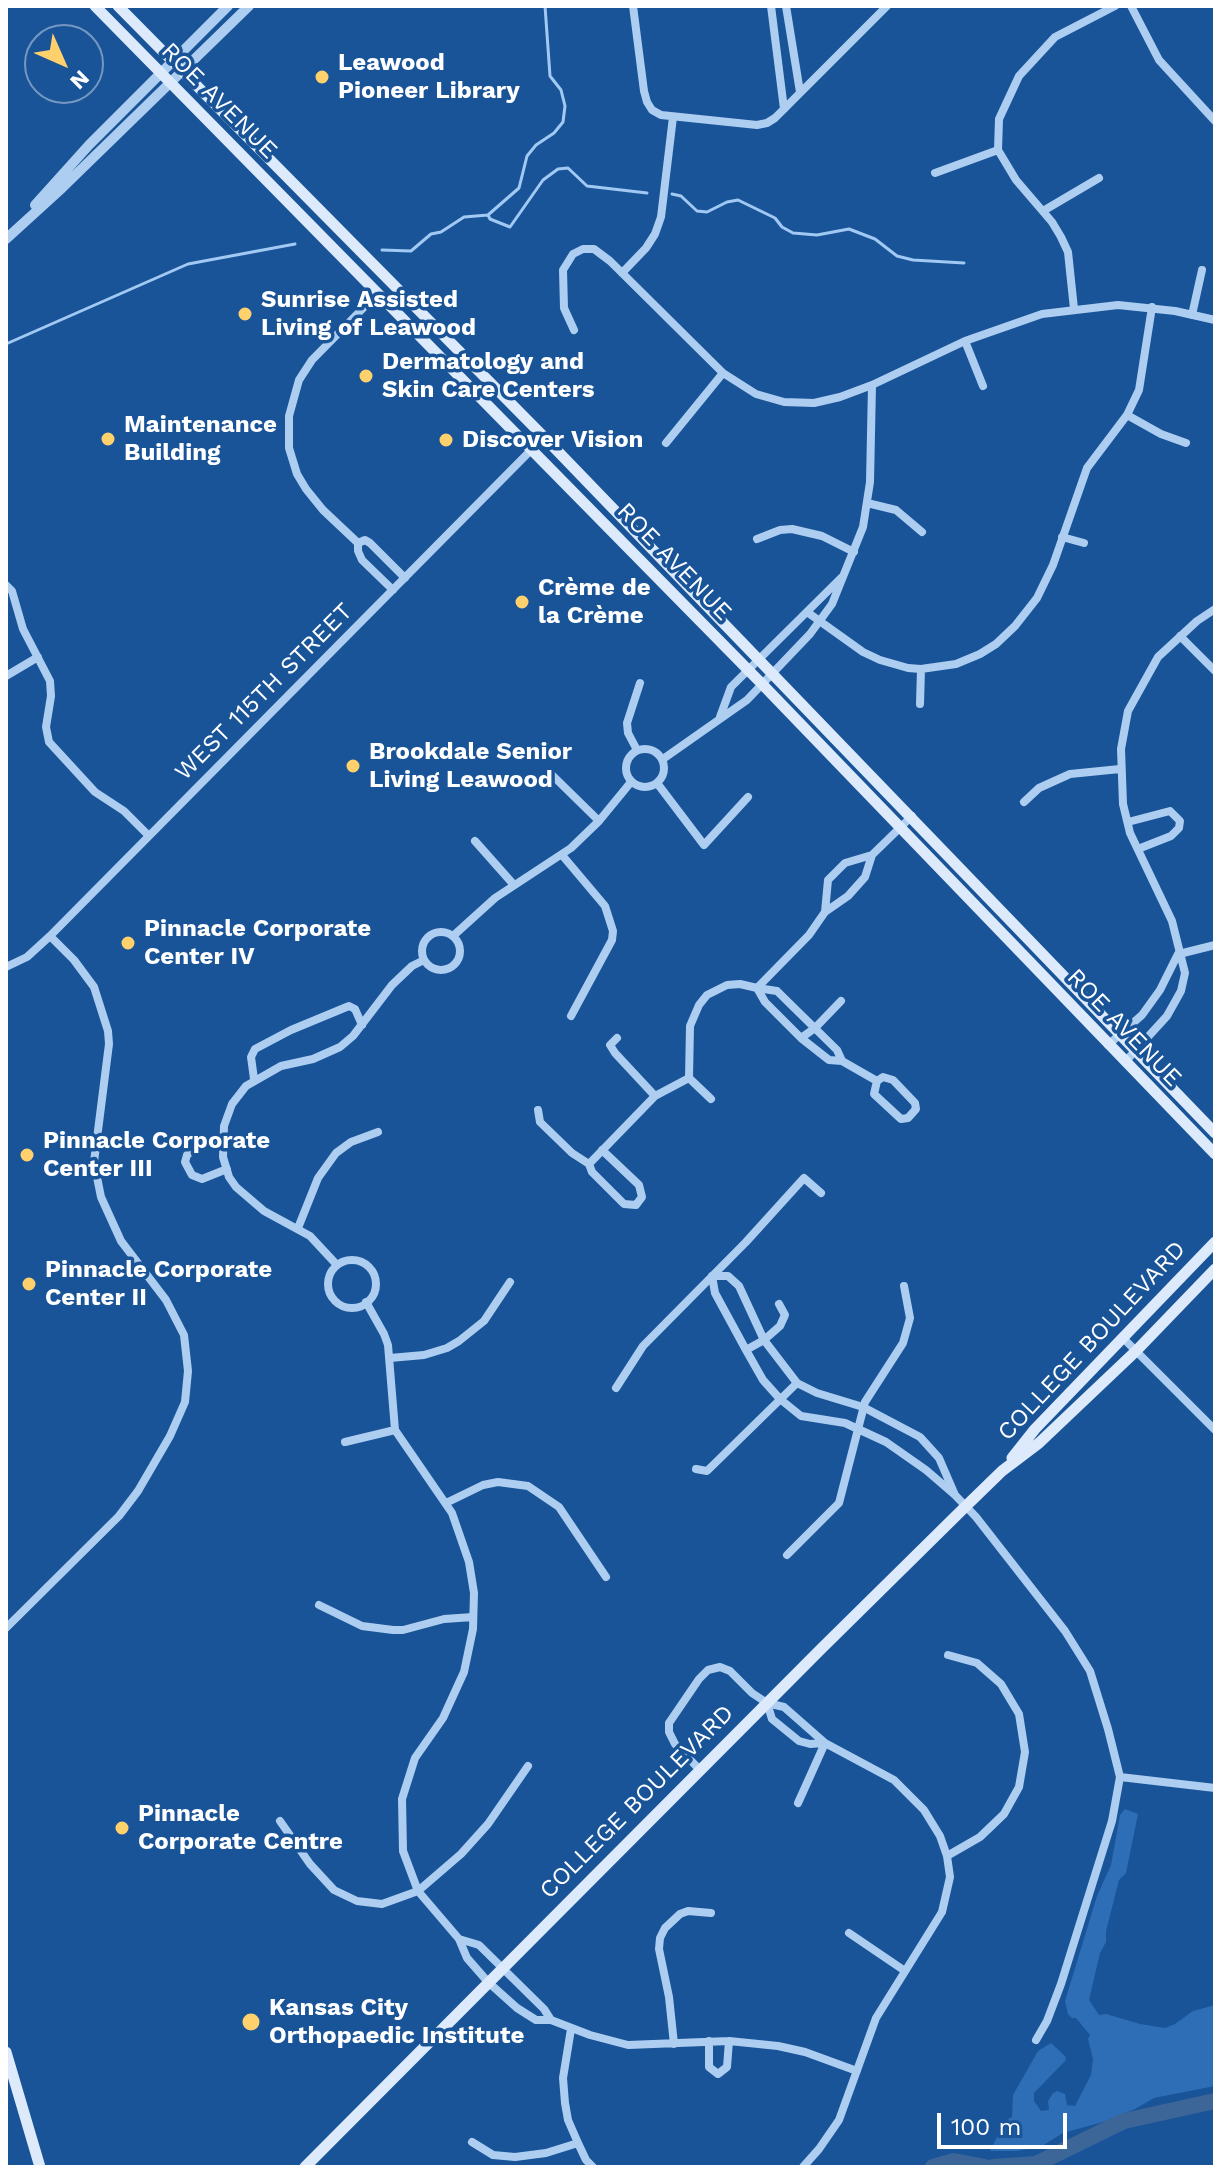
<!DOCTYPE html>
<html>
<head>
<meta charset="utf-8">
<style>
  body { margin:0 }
  #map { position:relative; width:1221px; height:2173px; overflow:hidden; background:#195498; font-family:"Work Sans",sans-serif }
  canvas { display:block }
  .frame { position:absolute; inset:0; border:8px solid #fff; pointer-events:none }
  .north { position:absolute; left:24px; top:24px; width:80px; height:80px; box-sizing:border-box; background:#195498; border:2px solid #7598c1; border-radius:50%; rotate:135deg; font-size:22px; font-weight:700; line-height:32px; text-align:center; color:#fff }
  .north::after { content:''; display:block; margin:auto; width:28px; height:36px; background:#ffd16d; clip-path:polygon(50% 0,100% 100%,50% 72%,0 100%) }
  .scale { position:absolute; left:937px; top:2113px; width:130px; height:36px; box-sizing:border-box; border:4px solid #fff; border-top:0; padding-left:10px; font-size:24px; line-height:28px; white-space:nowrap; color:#fff; -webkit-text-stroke:6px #195498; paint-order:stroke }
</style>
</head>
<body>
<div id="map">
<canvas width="1221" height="2173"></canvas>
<div class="frame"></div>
<div class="north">N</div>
<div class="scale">100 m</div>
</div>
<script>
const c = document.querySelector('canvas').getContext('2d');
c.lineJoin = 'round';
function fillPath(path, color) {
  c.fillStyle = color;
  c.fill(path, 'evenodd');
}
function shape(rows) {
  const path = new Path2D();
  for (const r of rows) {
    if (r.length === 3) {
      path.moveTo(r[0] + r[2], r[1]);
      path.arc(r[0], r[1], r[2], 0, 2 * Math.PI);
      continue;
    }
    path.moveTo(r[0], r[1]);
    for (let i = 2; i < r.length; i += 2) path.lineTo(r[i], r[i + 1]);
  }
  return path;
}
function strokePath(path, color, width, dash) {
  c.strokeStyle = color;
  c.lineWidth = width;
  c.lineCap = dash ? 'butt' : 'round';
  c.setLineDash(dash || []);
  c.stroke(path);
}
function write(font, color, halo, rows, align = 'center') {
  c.font = font + ' "Work Sans",sans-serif';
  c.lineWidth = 7;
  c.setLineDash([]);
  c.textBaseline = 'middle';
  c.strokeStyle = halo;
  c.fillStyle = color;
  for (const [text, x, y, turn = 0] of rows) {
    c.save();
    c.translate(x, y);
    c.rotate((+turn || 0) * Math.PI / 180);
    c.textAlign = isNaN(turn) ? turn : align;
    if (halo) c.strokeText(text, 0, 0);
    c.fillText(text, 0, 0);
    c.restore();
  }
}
fillPath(shape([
  [1125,1809,1138,1814,1126,1873,1119,1880,1106,1931,1106,1942,1100,1953,1089,2000,1099,2015,1106,2014,1140,2024,1165,2028,1175,2024,1193,2011,1215,2005,1215,2086,1154,2098,1135,2109,1103,2122,1063,2133,1042,2146,1017,2151,990,2151,1005,2121,1012,2117,1013,2095,1038,2051,1051,2043,1065,2056,1066,2060,1034,2093,1034,2101,1041,2111,1049,2110,1048,2101,1053,2093,1057,2091,1065,2094,1067,2105,1075,2106,1091,2075,1093,2059,1088,2039,1090,2035,1076,2018,1072,2018,1068,2014,1065,2001,1097,1896,1111,1865,1120,1815]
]), '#2d6eb6');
strokePath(shape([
  [672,194,681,196,697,211,707,212,727,202,738,200,775,218,782,227,793,233,817,235,849,229,875,239,897,256,913,260,964,263],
  [488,215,490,219,510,227,543,180,558,169,568,168,587,186,647,193],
  [382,250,411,251,431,234,441,232,464,217,488,215,519,188,527,156,536,145,554,133,563,122,565,106,561,90,550,76,545,6],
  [6,344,188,264,295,244]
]), '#a1c9f3', 3);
strokePath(shape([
  [933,2167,954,2161,985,2167],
  [993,2167,1036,2164,1124,2121,1215,2101]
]), '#3d6698', 16);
strokePath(shape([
  [633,6,644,91,647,102,652,110,661,115,757,125,767,123,775,118,887,6],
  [771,6,784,109],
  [786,6,800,92],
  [1131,6,1159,60,1215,121],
  [998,150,999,119,1019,76,1055,37,1115,6],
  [998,150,1016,180,1052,222,1061,237,1068,252,1074,309],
  [935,173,998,150],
  [1043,211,1099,178],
  [622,273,646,248,655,234,661,217,673,117],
  [377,294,312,360,299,380,289,416,289,448,297,474,306,489,323,510,358,543,358,551,362,560,393,590],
  [1192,315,1202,270],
  [574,330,564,308,563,270,573,254,583,249,594,249,610,261,723,373,756,394,784,402,814,403,840,397,872,385],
  [965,341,983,386],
  [1127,415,1161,434,1186,443],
  [666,443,723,373],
  [867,503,896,510,922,532],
  [1062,537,1084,543],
  [757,539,780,530,792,529,822,536,854,552],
  [358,543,365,540,370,543,405,578],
  [6,585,12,591,23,629,50,681,51,696,46,727,49,742,95,792,124,811,149,836],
  [807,612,863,652,880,660,908,668,921,669,956,664,980,654,996,644,1015,626,1037,598,1053,565,1087,468,1127,415,1139,390,1152,307],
  [1180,636,1215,671],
  [6,676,38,657],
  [920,704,921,669],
  [720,717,731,687,841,578],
  [645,768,19],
  [637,750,628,733,627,723,640,683],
  [663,759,747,700,810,634,832,604,863,527,870,482,872,385,965,341,1042,314,1118,305,1175,311,1215,320],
  [549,772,599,821],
  [657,783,704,845,748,797],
  [1024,802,1039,788,1070,774,1120,769],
  [1128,822,1170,811,1180,821,1179,828,1171,836,1138,849],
  [475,841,514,885],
  [562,855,605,906,613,931,612,940,571,1016],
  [825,912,828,880,845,863,872,855],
  [441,951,19],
  [453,936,495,898,571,848,599,821,631,782],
  [1179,954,1215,945],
  [6,967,27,957,50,936,544,437],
  [757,988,765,1002,801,1038,829,1060,842,1061,877,1081,883,1077,893,1080,915,1103,916,1109,908,1118,901,1119,874,1094,877,1081],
  [757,988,777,991,837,1050,842,1061],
  [617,1038,610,1045,615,1053,655,1096],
  [801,1038,815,1028,841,1001],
  [1108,1045,1142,1015,1160,990,1178,954],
  [1125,1062,1167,1016,1181,991,1185,973,1172,921,1130,833,1123,804,1121,749,1128,711,1158,657,1197,621,1215,609],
  [689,1078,711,1099],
  [254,1079,251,1057,255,1049,291,1030,349,1006,355,1009,362,1025],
  [538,1110,540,1122,572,1153,589,1164,592,1172,624,1204,636,1205,642,1197,639,1185,602,1150],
  [222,1143,201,1142,187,1155,185,1162,192,1175,202,1179,227,1169],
  [589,1164,655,1096,689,1078,690,1026,699,1005,707,995,727,985,740,984,757,988,809,935,825,912,848,896,865,877,872,855,912,816],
  [298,1228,318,1178,336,1153,351,1142,378,1132],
  [352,1284,24],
  [337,1265,310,1236,264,1211,236,1187,229,1177,223,1157,224,1126,232,1104,246,1086,281,1066,313,1059,340,1047,353,1036,392,985,412,966,424,960],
  [366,1302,384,1334,388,1345,395,1430,452,1513,469,1562,474,1593,473,1629,464,1672,443,1718,415,1758,402,1799,403,1851,418,1891,459,1939,467,1958,488,1982,517,2008,536,2020,551,2020,590,2035,628,2045,729,2041,778,2046,805,2052,857,2071],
  [1123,1338,1215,1430],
  [746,1350,764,1340,780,1326,785,1315,779,1304],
  [390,1358,424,1355,447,1348,459,1341,484,1321,510,1282],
  [616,1388,643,1346,746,1242,804,1178,821,1193],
  [345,1442,395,1430],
  [696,1469,707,1471,797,1383],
  [955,1495,939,1458,920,1437,863,1407,817,1393,797,1383,764,1340,739,1286,728,1276,712,1276,715,1293,746,1350,763,1380,780,1399,801,1416,845,1423,886,1442,926,1470,955,1495,976,1517,1065,1631,1090,1671,1108,1729,1120,1777,1112,1821,1061,1984,1047,2021,1036,2040],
  [446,1503,483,1485,498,1482,528,1486,559,1507,606,1577],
  [787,1555,839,1503,865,1402,903,1343,910,1318,904,1286],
  [319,1605,362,1626,393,1630,403,1630,444,1619,473,1617],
  [6,1628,119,1516,138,1491,170,1436,185,1402,188,1371,184,1335,166,1300,121,1241,101,1197,94,1162,109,1044,108,1031,94,987,74,960,50,936],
  [767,1703,772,1719,799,1741,810,1744,825,1743],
  [699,1769,675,1744,669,1732,669,1723,699,1679,708,1670,720,1667,730,1671,752,1693,767,1703,784,1707,825,1743,894,1780,924,1810,940,1836,947,1856,950,1877,942,1912,876,2018,839,2120,819,2149,803,2167],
  [1120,1777,1215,1788],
  [798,1803,825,1743],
  [280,1821,310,1864,334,1890,357,1901,382,1904,418,1891,461,1854,488,1824,528,1766],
  [947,1856,980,1837,1004,1814,1019,1787,1025,1752,1019,1714,1001,1684,977,1663,948,1655],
  [849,1933,905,1971],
  [459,1939,479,1945,544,2009,551,2020],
  [571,2029,563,2078,565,2103,568,2120,578,2143,586,2160,593,2167],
  [709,2041,709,2067,718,2074,727,2067,729,2041],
  [674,2044,669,1997,659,1949,660,1938,665,1928,680,1914,688,1911,711,1913],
  [472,2142,493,2155,515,2157,546,2153,578,2143]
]), '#aecef1', 8);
strokePath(shape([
  [35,205,89,145,228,6],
  [6,239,62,188,249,6]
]), '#aecef1', 10);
strokePath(shape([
  [95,6,762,684,1215,1154],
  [118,6,544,437,1215,1133],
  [1012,1458,1035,1429,1215,1242],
  [6,2052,40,2167],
  [305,2167,822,1648,966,1506,1002,1471,1039,1443,1136,1351,1215,1269]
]), '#dceafb', 11);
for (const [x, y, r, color] of [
  [322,77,8,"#ffd16d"],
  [245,314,8,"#ffd16d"],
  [366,376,8,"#ffd16d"],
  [108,439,8,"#ffd16d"],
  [446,440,8,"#ffd16d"],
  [522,602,8,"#ffd16d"],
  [353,766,8,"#ffd16d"],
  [128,943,8,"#ffd16d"],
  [27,1155,8,"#ffd16d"],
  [29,1284,8,"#ffd16d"],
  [122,1828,8,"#ffd16d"],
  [251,2022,10,"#ffd16d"]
]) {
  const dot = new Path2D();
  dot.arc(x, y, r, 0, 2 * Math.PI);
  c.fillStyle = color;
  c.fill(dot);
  strokePath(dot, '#195498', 3);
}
write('bold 24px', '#fff', '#195498', [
  ["Leawood",338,63],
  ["Pioneer Library",338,91],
  ["Sunrise Assisted",261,300],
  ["Living of Leawood",261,328],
  ["Dermatology and",382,362],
  ["Skin Care Centers",382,390],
  ["Maintenance",124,425],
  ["Building",124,453],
  ["Discover Vision",462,440],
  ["Crème de",538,588],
  ["la Crème",538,616],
  ["Brookdale Senior",369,752],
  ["Living Leawood",369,780],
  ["Pinnacle Corporate",144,929],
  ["Center IV",144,957],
  ["Pinnacle Corporate",43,1141],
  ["Center III",43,1169],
  ["Pinnacle Corporate",45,1270],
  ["Center II",45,1298],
  ["Pinnacle",138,1814],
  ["Corporate Centre",138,1842],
  ["Kansas City",269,2008],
  ["Orthopaedic Institute",269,2036]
], 'left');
write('24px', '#fff', '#195498', [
  ["ROE AVENUE",219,101,45],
  ["ROE AVENUE",674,562,46],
  ["WEST 115TH STREET",264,692,-45],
  ["ROE AVENUE",1124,1028,46],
  ["COLLEGE BOULEVARD",1092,1341,-47],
  ["COLLEGE BOULEVARD",637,1802,-45]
]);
</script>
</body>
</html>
